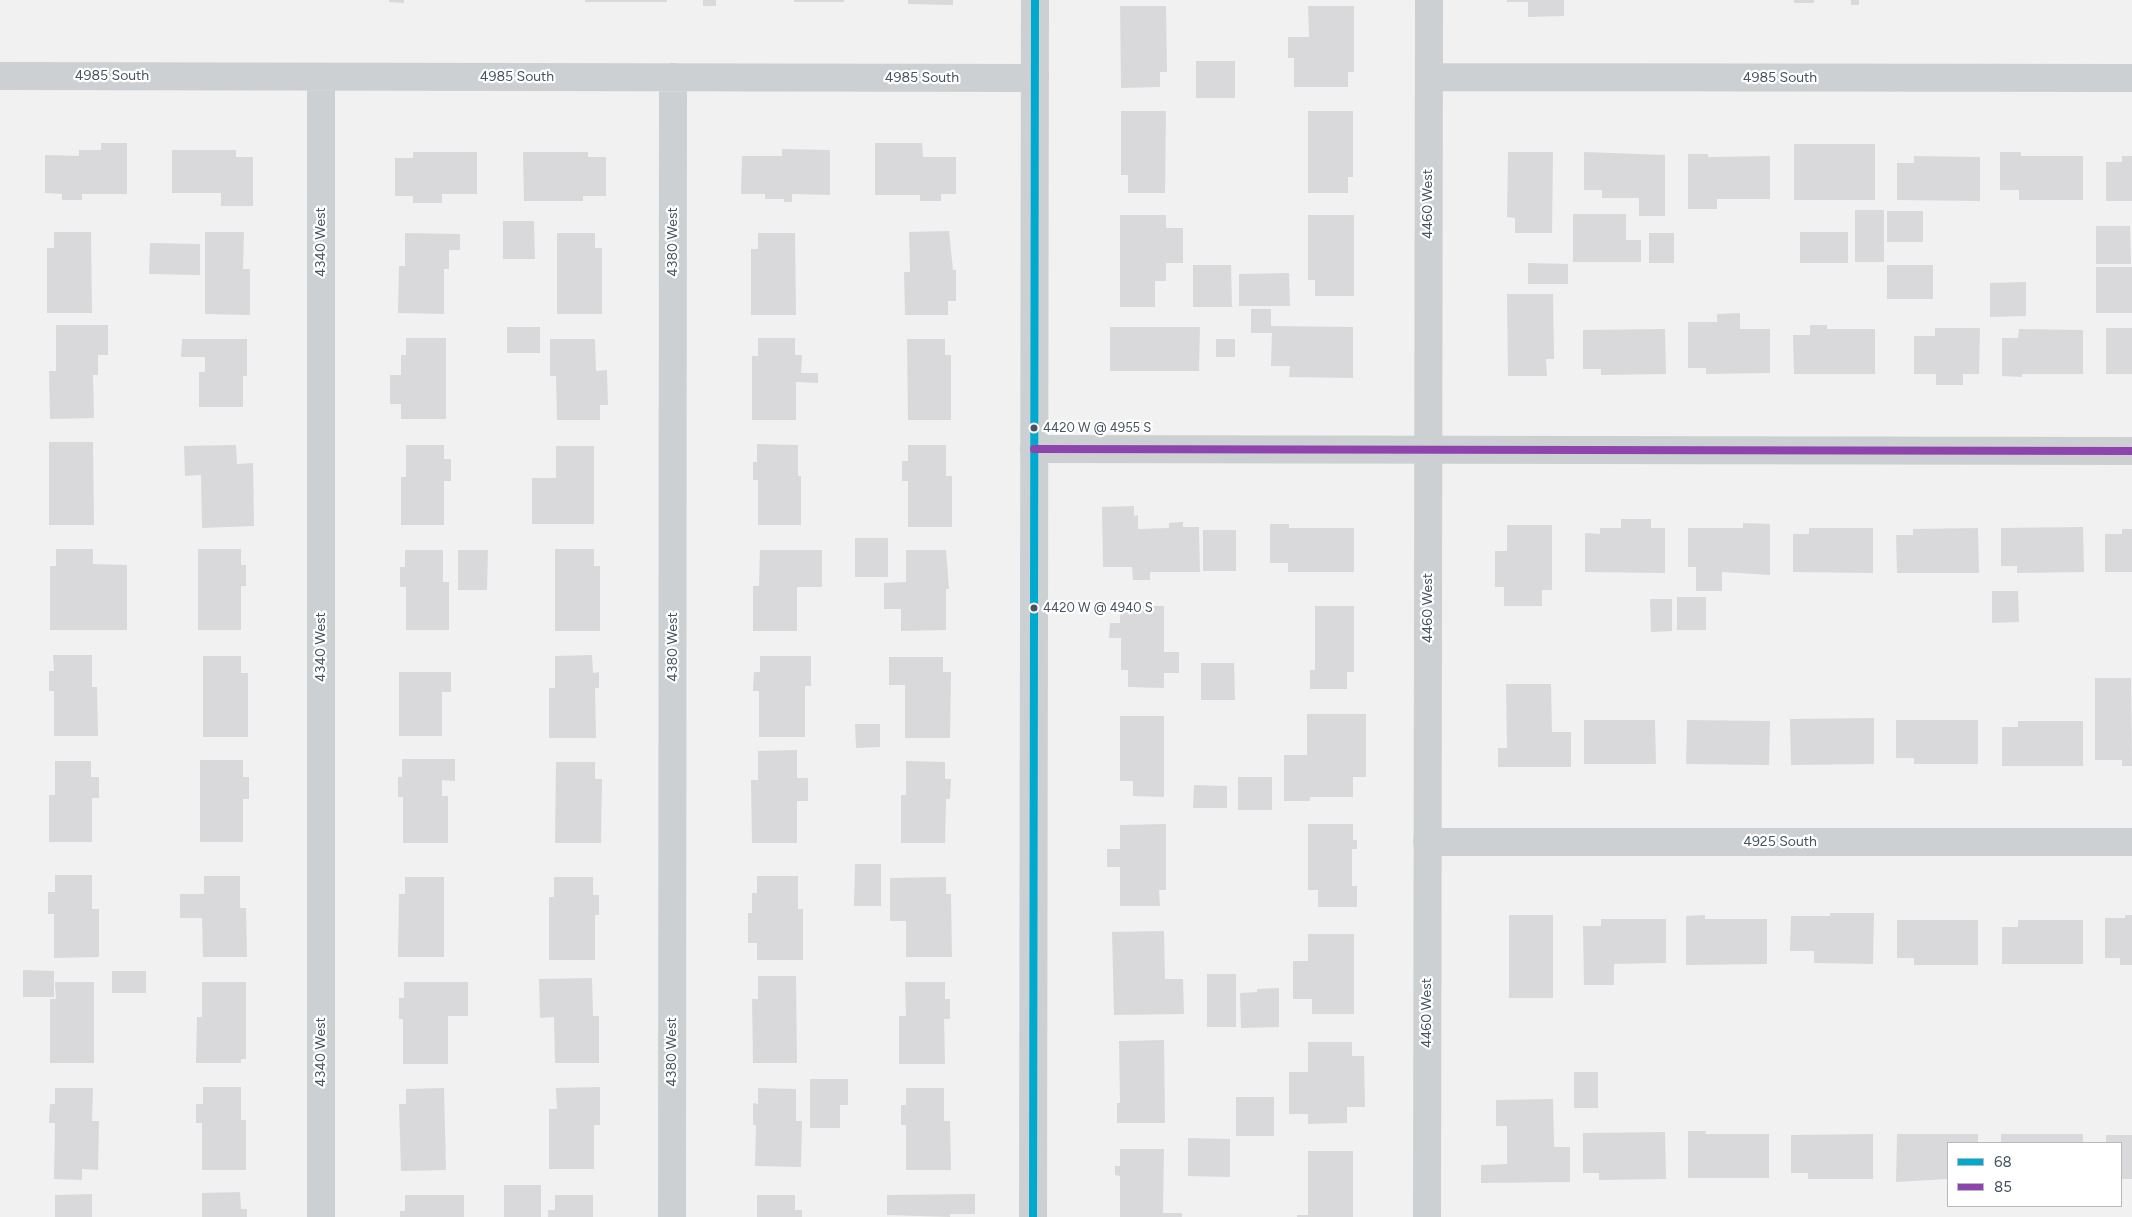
<!DOCTYPE html>
<html>
<head>
<meta charset="utf-8">
<style>
  body { margin:0 }
  #map { position:relative; width:2132px; height:1217px; overflow:hidden; background:#f2f1f1; font-family:Figtree,sans-serif }
  canvas { display:block }
  .legend { position:absolute; left:1947px; top:1142px; width:175px; height:65px; box-sizing:border-box; background:#fff; border:1px solid #b5babf; margin:0; padding:6px 9px; list-style:none; font-size:15px; color:#465360 }
  .legend li { display:flex; align-items:center; gap:10px; height:25px }
  .legend b { width:25px; border:1px solid #b5babf }
</style>
</head>
<body>
<div id="map">
<canvas width="2132" height="1217"></canvas>
<ul class="legend">
<li><b style="height:6px;background:#00a9ce"></b>68</li>
<li><b style="height:6px;background:#8e44ad"></b>85</li>
</ul>
</div>
<script>
const c = document.querySelector('canvas').getContext('2d');
c.lineJoin = 'round';
function fillPath(path, color) {
  c.fillStyle = color;
  c.fill(path, 'evenodd');
}
function shape(rows) {
  const path = new Path2D();
  for (const r of rows) {
    path.moveTo(r[0], r[1]);
    for (let i = 2; i < r.length; i += 2) path.lineTo(r[i], r[i + 1]);
  }
  return path;
}
function strokePath(path, color, width, dash) {
  c.strokeStyle = color;
  c.lineWidth = width;
  c.lineCap = dash ? 'butt' : 'round';
  c.setLineDash(dash || []);
  c.stroke(path);
}
function write(font, color, halo, rows, align = 'center') {
  c.font = font + ' Figtree,sans-serif';
  c.lineWidth = 4.5;
  c.setLineDash([]);
  c.textBaseline = 'middle';
  c.strokeStyle = halo;
  c.fillStyle = color;
  for (const [text, x, y, turn = 0] of rows) {
    c.save();
    c.translate(x, y);
    c.rotate((+turn || 0) * Math.PI / 180);
    c.textAlign = isNaN(turn) ? turn : align;
    if (halo) c.strokeText(text, 0, 0);
    c.fillText(text, 0, 0);
    c.restore();
  }
}
fillPath(shape([
  [389,0,404,0,404,3,389,2],
  [585,0,667,0,667,2,585,2],
  [703,0,716,0,716,6,703,6],
  [794,0,844,0,844,2,794,2],
  [908,0,953,0,953,5,908,4],
  [1507,0,1564,0,1564,16,1528,17,1528,2,1507,2],
  [1794,0,1814,0,1814,3,1794,3],
  [1851,0,1859,0,1859,5,1851,5],
  [1120,6,1166,6,1167,72,1160,72,1160,87,1121,88],
  [1308,6,1354,6,1354,72,1348,72,1348,87,1294,87,1294,58,1288,58,1288,37,1309,37],
  [1196,61,1235,61,1235,98,1196,98],
  [1121,111,1166,111,1165,193,1128,193,1128,175,1121,175],
  [1308,111,1353,111,1353,177,1348,177,1348,193,1308,193],
  [101,143,127,143,127,194,82,194,82,200,62,200,62,194,45,193,45,155,79,156,79,150,101,150],
  [875,143,922,143,923,157,956,157,956,194,941,194,941,201,920,201,920,195,875,195],
  [1794,144,1875,144,1875,200,1794,200],
  [782,149,830,150,830,195,792,194,792,202,784,202,784,199,765,199,765,194,741,194,742,156,782,156],
  [172,150,236,150,236,157,253,157,253,206,221,206,221,193,172,193],
  [413,152,477,152,477,194,442,194,442,203,413,203,413,196,395,196,395,158,413,158],
  [523,152,588,152,588,157,606,157,606,196,583,196,583,201,524,201],
  [1508,152,1553,152,1552,233,1515,233,1515,218,1507,217],
  [1584,152,1665,155,1665,216,1639,216,1639,198,1602,198,1602,190,1584,190],
  [2000,152,2021,152,2021,156,2083,156,2083,200,2019,200,2019,190,2000,190],
  [1688,154,1708,154,1708,157,1770,156,1770,199,1717,199,1717,209,1688,209],
  [1914,156,1980,157,1980,201,1897,200,1897,163,1914,163],
  [2122,156,2132,156,2132,201,2106,201,2106,162,2122,162],
  [1855,210,1884,210,1884,262,1855,262],
  [1887,211,1923,211,1923,242,1887,242],
  [1573,214,1626,214,1626,240,1641,240,1641,262,1573,262],
  [1120,215,1166,215,1166,228,1183,228,1183,263,1166,263,1166,281,1155,281,1155,307,1120,307],
  [1308,215,1354,215,1354,296,1315,296,1315,280,1308,280],
  [503,221,534,221,535,259,503,259],
  [2096,226,2130,226,2131,264,2096,264],
  [949,231,953,270,956,270,956,301,948,301,948,315,905,315,904,272,910,272,909,232],
  [54,232,91,232,92,313,47,313,47,248,54,248],
  [205,232,244,232,243,269,250,269,250,315,205,314],
  [1800,232,1848,232,1848,263,1800,263],
  [405,233,460,234,460,250,449,250,449,269,444,269,444,314,398,313,399,266,405,266],
  [557,233,595,233,595,248,602,248,602,314,557,314],
  [758,233,795,233,796,315,751,315,751,249,758,249],
  [1649,233,1674,233,1674,263,1649,263],
  [150,243,200,244,200,275,149,274],
  [1528,263,1568,264,1568,284,1528,284],
  [1193,265,1231,265,1232,307,1193,307],
  [1887,265,1933,265,1933,299,1887,299],
  [2096,267,2132,267,2132,313,2096,313],
  [1289,273,1290,306,1239,306,1239,274],
  [2026,282,2026,316,1990,317,1990,283],
  [1507,294,1553,294,1554,359,1546,359,1547,376,1508,376],
  [1251,309,1271,309,1271,326,1353,327,1353,378,1289,377,1290,366,1271,366,1272,333,1251,333],
  [1740,313,1740,329,1770,329,1770,373,1706,374,1706,368,1688,368,1688,322,1717,322,1717,314],
  [56,325,108,325,108,355,98,355,98,375,93,375,94,418,50,419,49,371,56,371],
  [1810,325,1827,325,1827,329,1875,329,1875,374,1794,374,1793,335,1810,335],
  [507,327,540,327,540,353,507,353],
  [1110,327,1200,327,1199,371,1110,371],
  [1935,328,1980,328,1979,374,1963,374,1963,385,1936,385,1936,374,1914,374,1914,336,1935,336],
  [2106,328,2132,328,2132,374,2106,374],
  [1665,329,1666,374,1601,375,1601,369,1583,369,1583,330],
  [2019,329,2083,330,2083,374,2022,374,2022,377,2002,376,2002,338,2018,338],
  [406,338,446,338,446,419,401,419,401,404,390,404,390,375,401,375,401,355,406,355],
  [758,338,795,338,795,355,802,355,801,373,818,373,818,383,796,382,796,420,752,420,752,356,758,356],
  [182,339,247,339,247,376,243,376,243,407,199,407,199,372,205,372,205,357,181,357],
  [550,339,595,339,596,371,607,370,608,405,600,405,600,420,557,420,556,376,550,376],
  [907,339,945,339,945,355,951,355,951,420,908,420],
  [1216,339,1235,339,1235,357,1216,357],
  [49,442,93,442,94,525,49,525],
  [757,444,798,445,798,476,801,476,801,525,758,525,758,480,753,480,753,462,757,462],
  [236,445,237,464,253,463,254,526,202,528,201,475,185,476,184,446],
  [406,445,444,445,444,459,451,459,451,481,444,481,444,525,401,525,401,477,406,477],
  [908,445,946,445,946,476,952,476,952,527,908,527,908,481,902,481,902,461,908,461],
  [556,446,594,446,594,524,532,524,532,478,556,478],
  [1134,506,1134,516,1138,515,1138,529,1169,528,1169,523,1183,522,1183,527,1199,527,1200,572,1150,572,1150,580,1133,580,1132,567,1103,567,1102,507],
  [1621,519,1651,519,1651,528,1665,528,1665,573,1585,572,1585,533,1600,534,1600,528,1621,528],
  [1743,523,1770,524,1770,575,1722,572,1722,591,1696,591,1696,567,1688,567,1688,528,1743,528],
  [1270,524,1289,524,1289,528,1354,528,1354,572,1288,572,1288,563,1270,563],
  [1507,525,1552,525,1552,590,1542,590,1542,606,1504,606,1504,587,1495,587,1495,551,1507,551],
  [2083,527,2084,572,2017,573,2017,566,2001,566,2001,528],
  [1809,528,1873,528,1873,573,1793,572,1793,534,1809,534],
  [1978,528,1979,573,1897,573,1896,535,1913,535,1913,529],
  [2122,529,2132,529,2132,572,2105,572,2105,534,2122,534],
  [1203,530,1236,530,1236,571,1203,571],
  [855,538,888,538,888,577,855,577],
  [56,549,93,549,93,564,127,565,127,630,50,630,50,566,56,566],
  [198,549,241,549,241,565,246,565,246,586,241,586,241,630,198,630],
  [555,549,594,549,594,566,600,566,600,631,555,631],
  [405,550,443,550,443,582,449,582,449,630,406,630,406,587,400,587,400,567,405,567],
  [458,550,488,550,487,590,458,590],
  [760,550,822,550,822,587,797,587,797,631,753,631,753,586,759,586],
  [906,550,946,550,949,589,946,589,946,630,901,631,901,609,884,609,884,583,906,582],
  [1992,591,2018,591,2019,622,1992,623],
  [1677,597,1706,597,1706,630,1677,630],
  [1650,599,1672,599,1672,631,1651,632],
  [1120,606,1164,606,1164,652,1179,652,1179,673,1164,673,1164,688,1128,687,1128,670,1121,670,1121,638,1109,638,1110,623,1120,623],
  [1315,606,1354,606,1354,672,1347,672,1347,689,1310,689,1310,670,1315,670],
  [53,655,92,655,92,687,97,687,98,736,54,736,54,691,49,691,49,671,54,671],
  [592,655,593,673,599,672,599,688,595,688,596,738,549,738,549,688,555,688,555,656],
  [203,656,241,656,241,673,248,673,248,737,203,737],
  [760,656,811,656,811,686,805,686,805,737,759,737,759,691,753,691,754,672,760,672],
  [889,657,943,657,943,672,951,672,950,738,905,738,905,685,889,685],
  [1201,663,1234,663,1235,700,1201,700],
  [399,672,451,672,451,692,442,692,442,736,399,736],
  [2095,678,2131,678,2132,766,2122,766,2122,760,2095,760],
  [1506,684,1551,684,1552,732,1571,732,1571,767,1498,767,1498,748,1507,748],
  [1307,714,1366,714,1366,777,1353,777,1353,797,1310,797,1310,801,1284,801,1284,755,1307,755],
  [1120,716,1164,716,1164,797,1133,796,1133,781,1120,781],
  [1874,718,1874,764,1791,765,1790,719],
  [1584,720,1655,720,1656,764,1584,764],
  [1687,720,1770,721,1769,765,1686,764],
  [1896,720,1978,720,1978,764,1914,764,1914,758,1896,758],
  [2018,721,2083,721,2083,766,2002,766,2002,727,2018,727],
  [855,724,880,724,880,747,856,748],
  [797,750,797,778,808,778,808,801,797,801,797,843,752,843,751,780,758,780,758,751],
  [402,759,455,759,455,781,442,780,442,796,448,796,448,843,403,843,403,797,398,797,398,777,402,777],
  [200,760,243,760,243,777,249,777,249,799,243,799,243,842,200,842],
  [55,761,91,761,91,777,99,777,99,798,92,798,92,842,49,842,49,795,55,795],
  [906,761,945,762,945,779,951,779,950,799,946,799,945,843,901,843,901,795,906,795],
  [556,762,595,762,595,779,602,779,601,843,555,843],
  [1238,777,1272,777,1272,810,1238,810],
  [1194,785,1227,786,1227,808,1193,808],
  [1166,824,1166,890,1159,890,1160,906,1120,906,1120,867,1107,867,1107,849,1120,849,1120,825],
  [1308,824,1353,824,1353,840,1357,840,1357,849,1352,849,1352,886,1357,886,1357,907,1318,907,1318,890,1308,890],
  [855,864,881,864,881,906,854,906],
  [55,875,92,875,92,909,99,909,99,957,54,958,54,914,48,914,48,892,55,892],
  [204,876,240,876,240,908,246,908,247,957,203,957,202,918,180,918,180,894,204,894],
  [757,876,798,876,798,909,803,909,803,960,757,960,757,943,748,943,748,913,752,913,752,893,757,893],
  [405,877,444,877,444,957,398,957,399,894,405,894],
  [554,877,593,877,593,895,599,895,599,915,595,915,595,960,549,960,549,897,554,897],
  [946,877,946,894,951,894,952,957,906,957,906,921,890,921,890,878],
  [1830,913,1874,913,1873,964,1814,963,1814,951,1790,951,1791,916,1830,916],
  [1509,915,1553,915,1553,998,1509,998],
  [1705,915,1705,919,1767,919,1767,964,1686,965,1686,916],
  [2125,915,2132,915,2132,965,2120,965,2120,958,2105,958,2105,918,2125,918],
  [1601,919,1666,919,1666,963,1614,964,1614,985,1584,985,1583,926,1601,926],
  [1897,920,1978,920,1978,965,1914,965,1914,958,1897,958],
  [2018,920,2083,920,2083,964,2002,964,2002,927,2018,927],
  [1164,931,1165,979,1183,979,1184,1014,1114,1015,1112,932],
  [1308,934,1354,934,1354,1014,1312,1014,1312,999,1293,999,1293,961,1308,961],
  [23,970,54,971,54,997,23,997],
  [112,971,146,971,146,993,112,993],
  [1207,974,1236,974,1236,1027,1207,1027],
  [758,976,796,976,797,1063,753,1063,752,999,758,999],
  [592,978,593,1016,599,1016,599,1063,555,1063,554,1017,540,1018,539,979],
  [55,982,94,982,94,1063,50,1063,50,999,56,999],
  [202,982,246,982,246,1059,241,1059,241,1063,196,1063,197,1017,202,1017],
  [404,982,468,982,468,1016,448,1016,448,1064,403,1064,403,1019,399,1019,399,998,404,998],
  [905,982,945,982,945,999,950,999,950,1019,944,1019,945,1064,899,1064,899,1016,906,1016],
  [1279,988,1279,1027,1241,1028,1240,993,1257,992,1257,989],
  [1164,1040,1165,1123,1117,1123,1117,1103,1120,1103,1119,1041],
  [1308,1042,1352,1042,1352,1056,1364,1056,1365,1107,1347,1107,1347,1123,1308,1124,1308,1114,1289,1114,1289,1072,1308,1072],
  [1574,1072,1598,1072,1598,1108,1574,1108],
  [810,1079,848,1079,848,1105,840,1105,840,1128,810,1128],
  [203,1087,241,1087,241,1120,246,1120,246,1170,202,1170,202,1123,196,1123,196,1104,203,1104],
  [600,1087,600,1125,594,1125,594,1169,549,1169,549,1109,557,1109,556,1088],
  [55,1088,93,1088,92,1121,99,1121,98,1170,82,1169,82,1180,54,1179,55,1123,49,1123,50,1104,55,1104],
  [444,1088,446,1170,401,1171,399,1104,406,1104,406,1089],
  [758,1088,796,1089,796,1121,802,1121,801,1167,755,1166,756,1125,753,1125,753,1103,758,1104],
  [906,1088,944,1088,944,1121,950,1121,951,1170,906,1170,906,1125,901,1125,901,1105,906,1105],
  [1236,1097,1274,1097,1274,1136,1236,1136],
  [1553,1099,1554,1147,1570,1147,1570,1182,1481,1183,1481,1165,1507,1164,1507,1126,1496,1126,1496,1100],
  [1688,1131,1706,1131,1705,1134,1769,1134,1769,1178,1688,1178],
  [1665,1132,1666,1179,1599,1180,1599,1173,1583,1173,1583,1133],
  [1873,1134,1873,1179,1808,1179,1808,1173,1791,1173,1791,1135],
  [1897,1134,1978,1134,1978,1143,1948,1143,1948,1179,1896,1182],
  [2001,1134,2083,1134,2083,1143,2001,1143],
  [2106,1135,2132,1135,2132,1179,2121,1179,2121,1143,2106,1143],
  [1188,1138,1230,1139,1230,1177,1188,1176],
  [1120,1149,1164,1149,1163,1213,1182,1213,1182,1217,1120,1217,1120,1176,1115,1175,1115,1166,1120,1166],
  [1308,1151,1353,1151,1353,1217,1297,1217,1297,1215,1308,1215],
  [504,1185,541,1185,541,1217,504,1217],
  [240,1192,241,1209,247,1209,247,1217,202,1217,202,1193],
  [92,1194,92,1217,55,1217,55,1195],
  [975,1194,975,1214,950,1214,950,1217,887,1215,887,1195],
  [405,1195,464,1195,464,1217,400,1217,400,1211,405,1211],
  [555,1195,593,1195,593,1217,548,1217,548,1210,555,1210],
  [757,1195,795,1195,795,1210,802,1210,802,1217,757,1217]
]), '#d9d9db');
strokePath(shape([
  [0,76,1035,78],
  [321,77,321,1217],
  [1429,77,2132,78],
  [1034,449,2132,451],
  [1427,842,2132,842],
  [672,1217,673,77],
  [1427,1217,1429,0]
]), '#cdd0d2', 28);
strokePath(shape([
  [1033,1217,1035,0]
]), '#cdd0d2', 28);
strokePath(shape([
  [1033,1217,1035,0]
]), '#00a9ce', 8);
strokePath(shape([
  [1034,449,2132,451]
]), '#8e44ad', 8);
for (const [x, y, r, color] of [
  [1034,428,4.5,"#465360"],
  [1034,608,4.5,"#465360"]
]) {
  const dot = new Path2D();
  dot.arc(x, y, r, 0, 2 * Math.PI);
  c.fillStyle = color;
  c.fill(dot);
  strokePath(dot, '#fff', 2);
}
write('13px', '#465360', '#fff', [
  ["4420 W @ 4955 S",1043,428],
  ["4420 W @ 4940 S",1043,608]
], 'left');
write('14px', '#465360', '#fff', [
  ["4985 South",112,76],
  ["4985 South",517,77],
  ["4985 South",922,78],
  ["4985 South",1780,78],
  ["4460 West",1428,204,-90],
  ["4340 West",321,242,-90],
  ["4380 West",673,242,-90],
  ["4460 West",1428,608,-90],
  ["4340 West",321,647,-90],
  ["4380 West",673,647,-90],
  ["4925 South",1780,842],
  ["4460 West",1427,1013,-90],
  ["4340 West",321,1052,-90],
  ["4380 West",672,1052,-90]
]);
</script>
</body>
</html>
